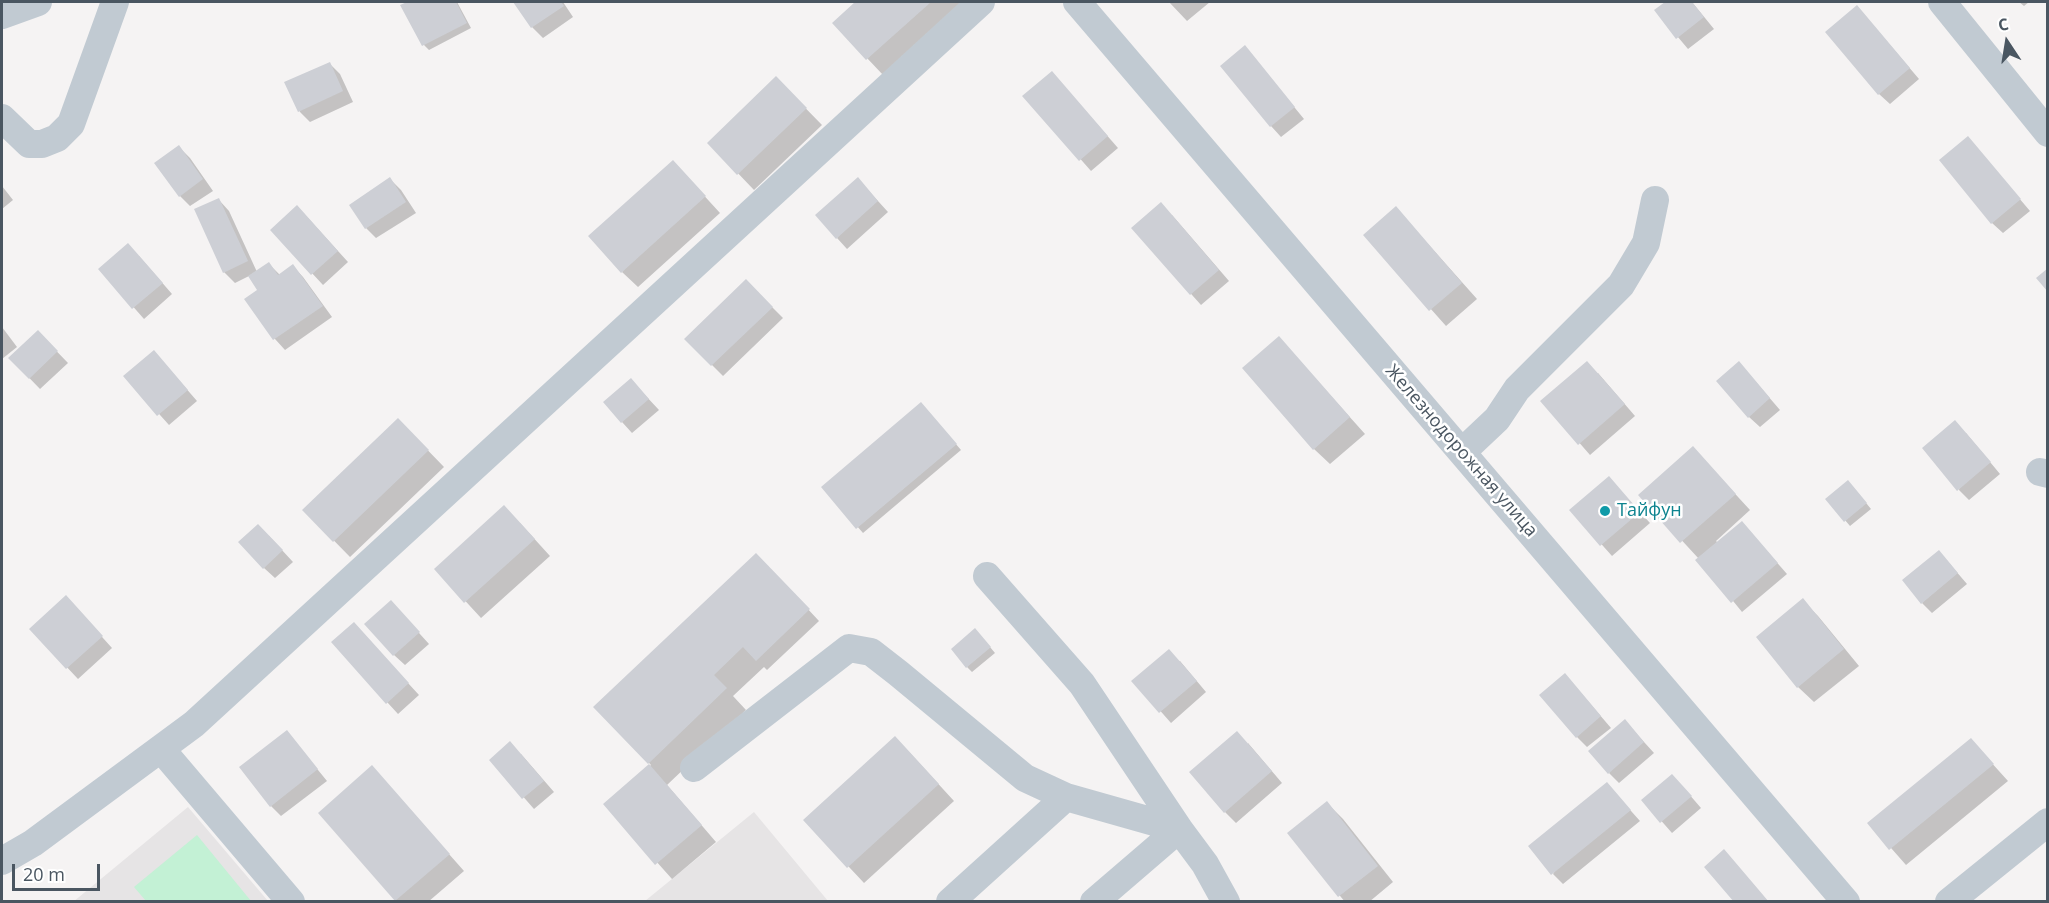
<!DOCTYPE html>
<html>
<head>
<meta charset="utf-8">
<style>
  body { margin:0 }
  #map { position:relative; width:2049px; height:903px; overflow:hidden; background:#f5f3f3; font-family:"Open Sans",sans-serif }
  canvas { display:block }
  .frame { position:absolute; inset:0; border:3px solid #4a5661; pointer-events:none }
  .north { position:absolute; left:1977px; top:12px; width:60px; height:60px; -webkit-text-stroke:4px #fff; paint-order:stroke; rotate:348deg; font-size:16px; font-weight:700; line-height:24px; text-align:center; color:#4a5661 }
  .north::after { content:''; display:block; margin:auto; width:21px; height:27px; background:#4a5661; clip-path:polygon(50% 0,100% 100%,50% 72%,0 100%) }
  .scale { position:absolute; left:12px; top:864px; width:88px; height:27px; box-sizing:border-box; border:3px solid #4a5661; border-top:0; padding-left:8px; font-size:18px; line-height:21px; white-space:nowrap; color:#4a5661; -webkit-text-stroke:4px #fff; paint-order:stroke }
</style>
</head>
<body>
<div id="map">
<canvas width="2049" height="903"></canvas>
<div class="frame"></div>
<div class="north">С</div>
<div class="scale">20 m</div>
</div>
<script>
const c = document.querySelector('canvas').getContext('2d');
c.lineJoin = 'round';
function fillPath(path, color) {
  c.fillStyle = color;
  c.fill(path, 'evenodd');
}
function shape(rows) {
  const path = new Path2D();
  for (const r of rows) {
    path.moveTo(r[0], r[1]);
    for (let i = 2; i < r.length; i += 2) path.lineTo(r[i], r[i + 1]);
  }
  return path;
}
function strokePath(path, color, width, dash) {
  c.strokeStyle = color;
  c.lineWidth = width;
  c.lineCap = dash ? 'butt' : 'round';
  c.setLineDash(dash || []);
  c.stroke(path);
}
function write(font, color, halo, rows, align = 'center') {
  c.font = font + ' "Open Sans",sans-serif';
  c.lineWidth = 5;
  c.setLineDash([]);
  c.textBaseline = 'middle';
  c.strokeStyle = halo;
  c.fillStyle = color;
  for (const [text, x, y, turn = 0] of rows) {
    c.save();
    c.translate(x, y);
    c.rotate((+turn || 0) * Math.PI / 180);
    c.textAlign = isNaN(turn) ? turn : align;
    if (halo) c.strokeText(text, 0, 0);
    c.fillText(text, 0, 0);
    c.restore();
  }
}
fillPath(shape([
  [188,807,268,901,73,902],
  [754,812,828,901,645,901]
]), '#e6e4e5');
fillPath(shape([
  [197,835,251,901,146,901,134,887]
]), '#c3f1d5');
fillPath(shape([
  [410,2,457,2,471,28,429,50,424,45,402,5],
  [515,2,563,2,573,17,543,38,532,27],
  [858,2,964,2,883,75,834,23],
  [1169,2,1210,2,1187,21],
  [1667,2,1692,2,1714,29,1688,49,1656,11],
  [2019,2,2029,2,2024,6],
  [1867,18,1919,79,1890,104,1879,94],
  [1245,47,1304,119,1281,137,1271,126],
  [329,63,340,74,353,102,310,122,300,112,286,83],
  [776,78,822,125,754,190,709,143],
  [1062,84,1118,148,1091,171,1025,96],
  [1968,138,2030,211,2003,233,1992,223],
  [179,147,190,158,213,191,190,206,180,196],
  [688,178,720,213,638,287,622,272],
  [390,179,401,190,416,213,376,238,366,228],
  [2,186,13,200,2,209],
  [868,190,888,212,847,249,837,238],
  [219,200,229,211,257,272,269,264,280,275,293,266,303,277,332,317,285,350,275,339,246,300,259,290,249,276,235,283,224,272],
  [1396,208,1477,299,1446,326,1365,235],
  [1172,215,1229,281,1201,305,1133,229],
  [308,218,348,262,323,285,272,230],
  [139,256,172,294,144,319,100,269],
  [746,281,783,318,723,376,686,339],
  [2,327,17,347,2,359],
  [38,332,68,363,40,389,10,358],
  [1279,338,1365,434,1330,464,1314,449],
  [164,363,197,401,169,425,125,376],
  [1598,373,1635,416,1590,455,1543,401],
  [1749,374,1780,410,1760,427,1749,417],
  [631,380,659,410,632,433,622,422],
  [926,409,961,450,863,533,823,487],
  [1966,433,2000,474,1969,500,1959,490],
  [414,436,444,467,350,557,304,510],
  [1693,448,1750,510,1716,541,1718,543,1752,534,1787,574,1742,612,1699,559,1640,495],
  [1609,478,1650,523,1612,556,1571,510],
  [1853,487,1871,509,1850,526,1827,499],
  [520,523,550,556,481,618,436,569],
  [269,536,293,562,275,578,264,568],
  [1949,563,1967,584,1932,613,1922,603],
  [1802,600,1818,616,1859,666,1814,702,1798,687],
  [806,607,819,621,767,670,764,667,733,696,746,710,667,785,716,842,672,879,605,804,651,765,595,707],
  [76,608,112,648,78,679,31,629],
  [401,613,429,644,405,665,394,655],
  [364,635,419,695,398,714,333,643],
  [980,635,995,653,972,672,967,667],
  [1180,661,1206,692,1171,723,1134,681],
  [1575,686,1611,728,1587,747,1577,737],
  [287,732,327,781,281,816,271,806],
  [1635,732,1654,753,1619,783,1609,773],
  [1971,740,2008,781,1906,865,1869,823],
  [1248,743,1282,783,1236,823,1225,812],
  [910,753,954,801,864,883,805,820],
  [521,754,554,792,534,809,491,760],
  [372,767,464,871,428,902,397,902,320,813],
  [1607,784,1640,821,1563,884,1553,874],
  [1682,786,1701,808,1672,833,1643,800],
  [1327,803,1343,819,1393,882,1369,902,1345,902,1289,833]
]), '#0003');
fillPath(shape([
  [407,2,456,2,467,23,422,46,400,5],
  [513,2,561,2,564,6,531,28],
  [855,2,931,2,866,60,832,23],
  [1665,2,1692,2,1704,17,1676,39,1654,10],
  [1857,5,1910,68,1878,95,1825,32],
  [1245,45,1295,107,1270,127,1220,66],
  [330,62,343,91,298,112,284,82],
  [1052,71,1108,136,1079,161,1022,96],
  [776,76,807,108,737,175,707,143],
  [1968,136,2021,199,1991,224,1939,160],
  [179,145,203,179,179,197,154,163],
  [673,160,706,196,621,273,588,236],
  [390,177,406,202,365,229,349,205],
  [858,177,878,201,836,239,815,215],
  [219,198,248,261,223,273,194,209],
  [1161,202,1219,270,1190,295,1131,228],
  [297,205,338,251,311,275,270,230],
  [1396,206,1462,283,1429,311,1363,235],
  [128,243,163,283,132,309,98,269],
  [269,262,278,275,293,264,323,306,273,340,244,299,257,290,248,276],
  [2048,268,2048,292,2036,278],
  [746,279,773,307,711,366,684,339],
  [38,330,58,351,29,379,8,358],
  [1279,336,1350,417,1313,450,1242,368],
  [154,350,188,390,157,416,123,376],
  [1587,361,1625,404,1578,445,1540,401],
  [1739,361,1770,398,1748,418,1716,381],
  [631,378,649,399,621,423,603,402],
  [921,402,957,444,856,529,821,487],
  [398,418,429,450,333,542,302,510],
  [1955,420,1991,462,1957,491,1922,448],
  [1693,446,1736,494,1680,543,1638,495],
  [1609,476,1640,512,1600,546,1569,510],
  [1848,480,1867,503,1844,522,1825,499],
  [504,505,535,539,464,603,434,569],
  [1742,521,1778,563,1731,603,1695,560],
  [258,524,283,550,263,569,238,542],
  [1939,550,1958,573,1921,604,1902,580],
  [756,553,810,609,756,661,743,647,714,675,727,688,648,764,593,707],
  [66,595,103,636,66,669,29,629],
  [1803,598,1844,649,1797,688,1756,637],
  [391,600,420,632,393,656,364,624],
  [354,622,409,683,386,704,331,642],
  [975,628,991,647,966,668,951,649],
  [1169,649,1197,681,1159,713,1131,681],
  [1565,673,1601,716,1576,738,1539,695],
  [1625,719,1644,742,1608,774,1588,751],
  [287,730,318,769,270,807,239,767],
  [1237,731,1272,771,1224,813,1189,772],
  [895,736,939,784,847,868,803,820],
  [1971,738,1994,764,1889,850,1867,823],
  [510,741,544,781,522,799,489,760],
  [649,764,702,825,655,865,603,804],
  [372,765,450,854,395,901,318,813],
  [1672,774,1692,796,1660,823,1641,800],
  [1607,782,1631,810,1551,875,1528,846],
  [1327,801,1378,866,1338,897,1287,833],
  [1724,849,1758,889,1769,902,1734,902,1704,867]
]), '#cdcfd5');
strokePath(shape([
  [1077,2,1846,902],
  [1942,2,2048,133],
  [2,15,38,2],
  [2,118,29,144,42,144,57,138,71,124,115,2],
  [1462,452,1497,419,1517,389,1621,285,1646,243,1655,200],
  [2040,472,2048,474],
  [987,576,1082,684,1179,829,1094,902],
  [161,749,291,902],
  [694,768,849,648,871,652,898,673,1025,778,1066,797,1179,829,1205,864,1226,902],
  [2,861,33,843,194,724,981,2],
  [950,902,1066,797],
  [1949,902,2048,822]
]), '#c1cad2', 28);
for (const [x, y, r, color] of [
  [1605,511,6,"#0f9aa8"]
]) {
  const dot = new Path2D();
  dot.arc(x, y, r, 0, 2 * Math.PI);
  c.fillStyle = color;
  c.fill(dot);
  strokePath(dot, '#fff', 2);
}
write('18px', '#4a5661', '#fff', [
  ["Железнодорожная улица",1461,451,49]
]);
write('18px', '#0d838f', '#fff', [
  ["Тайфун",1617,511]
], 'left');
</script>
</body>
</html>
